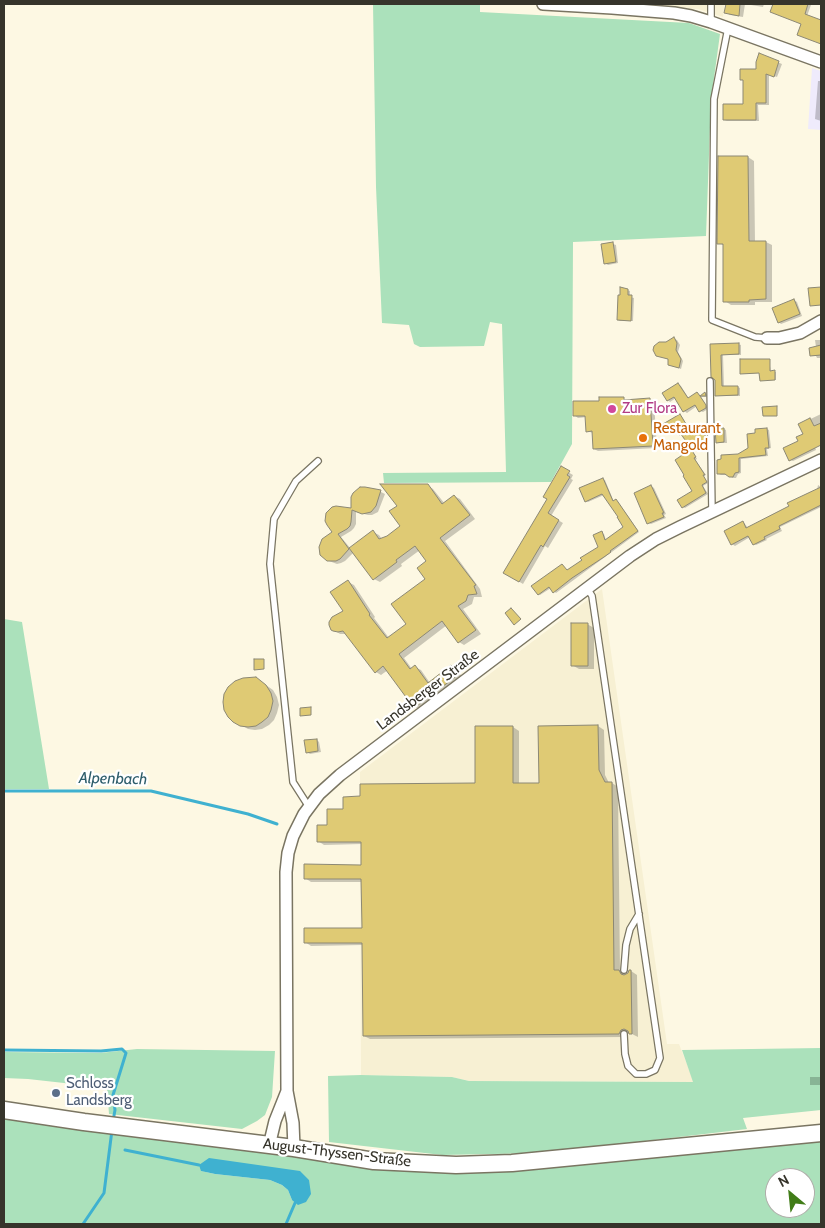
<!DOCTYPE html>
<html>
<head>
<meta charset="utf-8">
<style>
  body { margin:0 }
  #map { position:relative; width:825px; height:1228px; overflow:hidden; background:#fdf8e3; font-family:Cabin,sans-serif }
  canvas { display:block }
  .frame { position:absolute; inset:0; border:5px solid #36342b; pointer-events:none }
  .north { position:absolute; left:765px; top:1168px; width:50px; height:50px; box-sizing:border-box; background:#fff; border:1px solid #afaeaa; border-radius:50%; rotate:332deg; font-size:14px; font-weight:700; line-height:20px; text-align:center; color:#36342b }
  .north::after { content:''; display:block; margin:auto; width:18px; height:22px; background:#417d18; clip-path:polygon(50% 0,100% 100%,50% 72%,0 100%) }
</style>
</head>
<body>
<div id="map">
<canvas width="825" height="1228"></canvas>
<div class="frame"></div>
<div class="north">N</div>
</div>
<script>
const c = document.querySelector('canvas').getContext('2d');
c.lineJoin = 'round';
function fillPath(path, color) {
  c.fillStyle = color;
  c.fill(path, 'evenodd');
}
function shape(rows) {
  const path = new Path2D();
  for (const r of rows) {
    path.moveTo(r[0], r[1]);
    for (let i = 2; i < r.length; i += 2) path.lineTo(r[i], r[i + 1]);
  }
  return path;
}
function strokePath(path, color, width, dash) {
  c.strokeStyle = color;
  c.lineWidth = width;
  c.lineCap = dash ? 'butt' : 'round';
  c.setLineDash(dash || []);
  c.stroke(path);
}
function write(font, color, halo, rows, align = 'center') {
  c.font = font + ' Cabin,sans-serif';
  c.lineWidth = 4.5;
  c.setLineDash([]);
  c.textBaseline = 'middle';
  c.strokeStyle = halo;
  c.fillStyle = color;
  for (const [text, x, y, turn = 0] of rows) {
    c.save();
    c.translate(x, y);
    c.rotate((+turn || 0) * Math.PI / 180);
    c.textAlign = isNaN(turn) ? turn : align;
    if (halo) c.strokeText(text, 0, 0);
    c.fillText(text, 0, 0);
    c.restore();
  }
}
fillPath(shape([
  [617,4,725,4,723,17,698,9],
  [602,589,667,1044,679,1044,694,1082,469,1081,452,1077,361,1075,360,772]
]), '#f7f0d3');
fillPath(shape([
  [812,68,821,71,821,130,808,129]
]), '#efebfc');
fillPath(shape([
  [373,4,480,4,480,12,689,23,720,34,711,100,706,236,573,242,572,444,551,482,384,483,383,473,506,472,502,324,490,322,484,346,420,347,414,344,409,325,382,323,376,187],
  [4,619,22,622,49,789,4,789],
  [821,1048,821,1110,743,1118,747,1129,543,1153,442,1155,329,1142,328,1076,361,1075,452,1077,469,1081,693,1082,682,1050],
  [137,1049,275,1051,272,1097,265,1115,257,1121,242,1129,109,1114,107,1088,88,1079,73,1084,28,1079,4,1078,4,1052,100,1053],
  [4,1116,455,1168,821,1138,821,1224,4,1224],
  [201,1171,309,1180,292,1200,288,1190,282,1185,270,1180,215,1174],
  [775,1178,805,1178,805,1208,775,1208]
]), '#abe1bb');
fillPath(shape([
  [209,1158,300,1171,309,1180,311,1194,306,1202,298,1205,292,1200,288,1190,282,1185,270,1180,215,1174,201,1171,199,1165]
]), '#3fb1d0');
fillPath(shape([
  [727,4,764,4,763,7,745,4,743,17,730,15,725,12],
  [774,4,809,4,811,5,807,16,821,21,821,43,801,36,803,23,771,12],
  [760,55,782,64,777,77,769,74,769,105,758,105,759,121,727,121,724,120,744,105,757,70],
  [818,81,821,81,821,121,815,119],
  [719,157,748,157,754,161,755,242,766,242,772,245,772,302,755,302,755,305,731,305,725,301,725,246,719,243],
  [613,244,616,245,618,263,608,265,605,263],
  [627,290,630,291,630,297,634,298,633,321,620,321,618,320],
  [794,300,797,302,802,316,781,324,779,322],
  [674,339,677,340,680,345,678,352,683,361,681,369,669,365,667,343],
  [815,340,821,340,821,358,817,358,816,356,811,356,816,347],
  [738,344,741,345,741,355,723,355,724,387,738,387,740,388,740,396,719,396,716,395,716,380,712,345],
  [769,360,771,372,776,372,776,380,762,380,761,373,742,374],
  [678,384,681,386,689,399,697,393,701,396,706,393,708,395,708,397,701,397,708,409,703,412,700,411,697,406,687,413,684,411,676,398,670,402,668,400],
  [623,398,628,401,650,399,654,402,657,448,598,451,594,449,593,433,587,431,587,417,578,418,574,415],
  [821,414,821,444,815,447,816,450,793,461,790,460,804,435,800,424],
  [680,416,682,417,690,430,698,426,700,427,709,441,694,450,692,448,677,429,672,433,669,431],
  [724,429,726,430,727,443,720,443,717,442],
  [767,429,769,430,771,448,767,449,768,456,741,459,741,473,738,474,736,478,733,478,728,475,721,475,719,474,739,455,750,449,757,434],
  [691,451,693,452,697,459,695,460,706,475,703,476,708,483,703,486,708,494,685,508,683,507,694,491],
  [561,468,573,475,571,479,573,480,551,516,563,523,548,548,545,546,523,584,505,573,548,499],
  [603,479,605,480,614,502,616,501,618,502,639,532,556,593,551,588,540,595,538,594,599,547,602,533,604,534,606,540,625,527,619,517,604,495,588,502,586,501],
  [427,485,433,489,445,504,454,496,460,499,475,519,445,541,480,589,482,597,474,597,472,604,463,609,481,634,464,645,459,642,447,625,404,658,412,669,415,667,421,670,430,683,451,667,457,670,463,678,421,710,415,707,388,670,381,675,376,672,347,634,340,634,334,630,344,612,348,582,354,585,375,617,374,618,389,638,408,624,427,579,428,561,420,550,401,564,402,566,380,582,374,579,354,552,345,561,341,563,337,564,329,561,334,532,352,510,365,488,381,492,385,494,378,512,372,515,368,515,356,512,356,524,354,528,351,531,341,537,351,549,373,532,379,535,382,539,387,537,402,527],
  [818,485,821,487,821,507,780,527,782,531,766,539,767,540,756,545,754,544,750,537,735,546,732,544,743,522,745,524,748,528,790,507,817,490],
  [651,486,654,488,666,514,664,515,666,518,651,524,648,523],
  [587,624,594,628,594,669,579,669,572,665],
  [263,683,273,690,277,697,279,705,277,713,274,720,269,725,262,729,255,730,248,729,241,725],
  [598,726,604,730,605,775,609,783,612,783,618,787,620,972,626,975,631,971,637,975,638,1037,630,1033,627,1033,626,1037,370,1039,364,1036,363,945,311,946,305,942,363,929,362,882,311,882,305,878,362,866,362,844,324,845,318,841,328,826,344,810,477,785,513,727,519,731,519,784,540,784,539,727],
  [317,740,319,742,321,752,310,754,307,752],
  [810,1077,821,1077,821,1085,810,1085]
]), '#0003');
strokePath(shape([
  [4,791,151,791,248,814,277,824],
  [4,1050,101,1051,122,1049,126,1053,113,1095,115,1110,113,1121],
  [125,1150,199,1165],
  [83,1224,104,1193,112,1130],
  [286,1224,295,1203]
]), '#3fb1d0', 3);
const building = shape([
  [726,4,740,4,739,16,724,13,726,4],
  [773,4,808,4,805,14,821,20,821,44,797,35,801,24,770,12,773,4],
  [759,53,779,61,774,77,766,74,766,103,756,103,756,120,723,120,723,104,743,104,743,80,740,80,740,69,756,69,756,62,759,53],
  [718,156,748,156,749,241,766,241,766,299,749,300,749,302,723,302,723,244,717,244,718,156],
  [613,242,616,262,604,264,601,244,613,242],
  [620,287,628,289,628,295,632,295,631,321,617,320,618,295,620,295,620,287],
  [821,287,821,305,810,306,808,288,821,287],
  [794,299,800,314,778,323,772,308,794,299],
  [674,337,677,343,676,350,681,359,679,368,668,365,668,359,656,356,653,350,654,346,659,342,666,342,674,337],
  [739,343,739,354,721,355,722,386,738,386,738,395,715,396,715,380,711,377,710,344,739,343],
  [821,345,821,355,810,356,809,348,821,345],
  [740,359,770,359,770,371,775,370,775,380,760,381,759,373,740,374,740,359],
  [678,383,688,398,697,392,700,396,705,392,706,396,700,396,706,405,706,408,699,412,695,405,683,412,674,397,667,401,662,393,678,383],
  [599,397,624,397,624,400,650,398,653,446,593,449,592,431,586,432,585,416,573,416,573,401,599,401,599,397],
  [777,406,777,416,763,416,762,407,777,406],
  [680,414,689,429,698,424,706,437,706,440,691,449,681,434,679,435,675,428,668,432,663,424,680,414],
  [810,418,814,426,821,423,821,445,789,461,783,448,798,441,796,437,803,434,798,424,810,418],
  [715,428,724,428,724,442,716,443,715,428],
  [767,428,769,448,765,448,766,455,739,458,739,472,735,473,733,477,729,477,725,474,717,474,717,460,721,459,721,455,738,454,748,448,747,434,755,433,755,429,767,428],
  [691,449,696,457,694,458,705,475,703,475,707,482,702,485,706,493,682,508,677,500,692,491,683,476,684,475,675,460,691,449],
  [561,466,570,471,567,475,570,477,548,513,559,520,543,547,541,545,519,582,503,573,547,499,543,497,561,466],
  [603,478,613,501,616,499,638,531,610,551,611,552,604,557,572,578,553,593,549,587,538,595,531,586,562,564,567,570,582,560,580,558,598,547,593,535,602,531,605,540,623,527,617,517,618,517,602,494,585,502,579,488,603,478],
  [380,484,428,484,442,504,454,495,470,515,440,538,476,585,474,586,477,594,468,595,466,601,458,606,476,630,458,643,442,621,399,654,410,669,415,665,428,683,451,665,458,675,414,708,383,666,375,673,343,631,338,632,333,631,331,630,329,625,329,622,332,617,343,611,330,592,348,580,370,614,369,615,387,638,406,624,391,604,425,579,417,568,426,561,415,546,396,560,397,562,373,580,349,548,373,530,379,539,387,536,400,526,389,511,397,506,380,484],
  [651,485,664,513,662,513,664,517,647,524,634,493,651,485],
  [360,487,365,487,381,490,376,506,371,512,367,513,362,514,352,510,351,522,350,526,347,529,338,534,349,549,340,559,336,561,327,561,320,555,319,547,322,539,332,532,327,525,325,521,326,513,332,507,336,506,351,508,351,497,353,493,360,487],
  [821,487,821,505,779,526,780,529,764,537,765,539,753,545,748,536,731,545,724,531,743,521,746,528,789,506,787,503,821,487],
  [511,608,521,619,514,625,505,613,511,608],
  [571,623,588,623,588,666,571,666,571,623],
  [254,659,264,659,264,669,254,670,254,659],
  [256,677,266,685,271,693,273,701,271,710,268,717,262,722,256,726,248,727,240,726,233,722,228,717,224,710,223,702,224,694,228,687,235,681,243,678,256,677],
  [311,707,311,715,300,716,300,708,311,707],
  [598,725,599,770,605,782,612,782,614,970,619,970,621,974,624,975,628,973,629,970,631,970,632,1034,629,1034,628,1031,624,1029,621,1030,619,1034,363,1036,362,943,304,943,304,928,362,928,361,879,304,879,304,864,361,865,361,842,317,842,317,825,327,825,327,809,343,809,343,797,360,796,360,784,475,783,475,726,513,726,513,783,539,783,538,726,598,725],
  [317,739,318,751,306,753,304,740,317,739]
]);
fillPath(building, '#dfca74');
strokePath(building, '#8c8874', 1);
const lane = shape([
  [711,22,711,4],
  [728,28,714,99,712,320,755,337,767,338],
  [710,381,712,512],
  [587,588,592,596,660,1058,655,1070,646,1074,636,1074,628,1066,625,1054,624,1034],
  [309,807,293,782,270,564,274,519,296,481,318,461],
  [624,970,626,945,630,929,639,914]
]);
const street = shape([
  [543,4,612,8,674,13,691,16,711,22,821,62],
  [767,338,779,338,800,333,821,321],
  [269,1146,275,1121,287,1091],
  [294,1148,293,1123,287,1091,286,872,288,853,293,836,304,814,319,794,340,775,630,556,656,539,680,527,821,460]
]);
const secondary = shape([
  [4,1110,84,1122,294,1148,374,1161,456,1165,512,1163,821,1133]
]);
strokePath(lane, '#7a7562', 8);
strokePath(street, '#7a7562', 14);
strokePath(secondary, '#7a7562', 19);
strokePath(lane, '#fff', 5.5);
strokePath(street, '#fff', 11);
strokePath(secondary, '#fff', 16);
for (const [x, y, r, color] of [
  [612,409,5,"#d1479c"],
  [643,438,5,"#e8710a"],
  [56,1093,5,"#5c6f8a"]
]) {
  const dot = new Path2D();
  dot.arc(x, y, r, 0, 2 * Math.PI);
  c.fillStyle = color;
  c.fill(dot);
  strokePath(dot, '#fff', 2);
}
write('15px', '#b23c85', '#fff', [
  ["Zur Flora",622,409]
], 'left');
write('15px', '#c56008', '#fff', [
  ["Restaurant",653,429],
  ["Mangold",653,446]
], 'left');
write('15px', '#36342b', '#fff', [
  ["Landsberger Straße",428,690,-37],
  ["August-Thyssen-Straße",337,1153,7]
]);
write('15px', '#4e5e75', '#fff', [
  ["Schloss",66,1084],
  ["Landsberg",66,1101]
], 'left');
write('italic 16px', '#2e5d6b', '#fff', [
  ["Alpenbach",113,779,1]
]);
</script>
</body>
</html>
